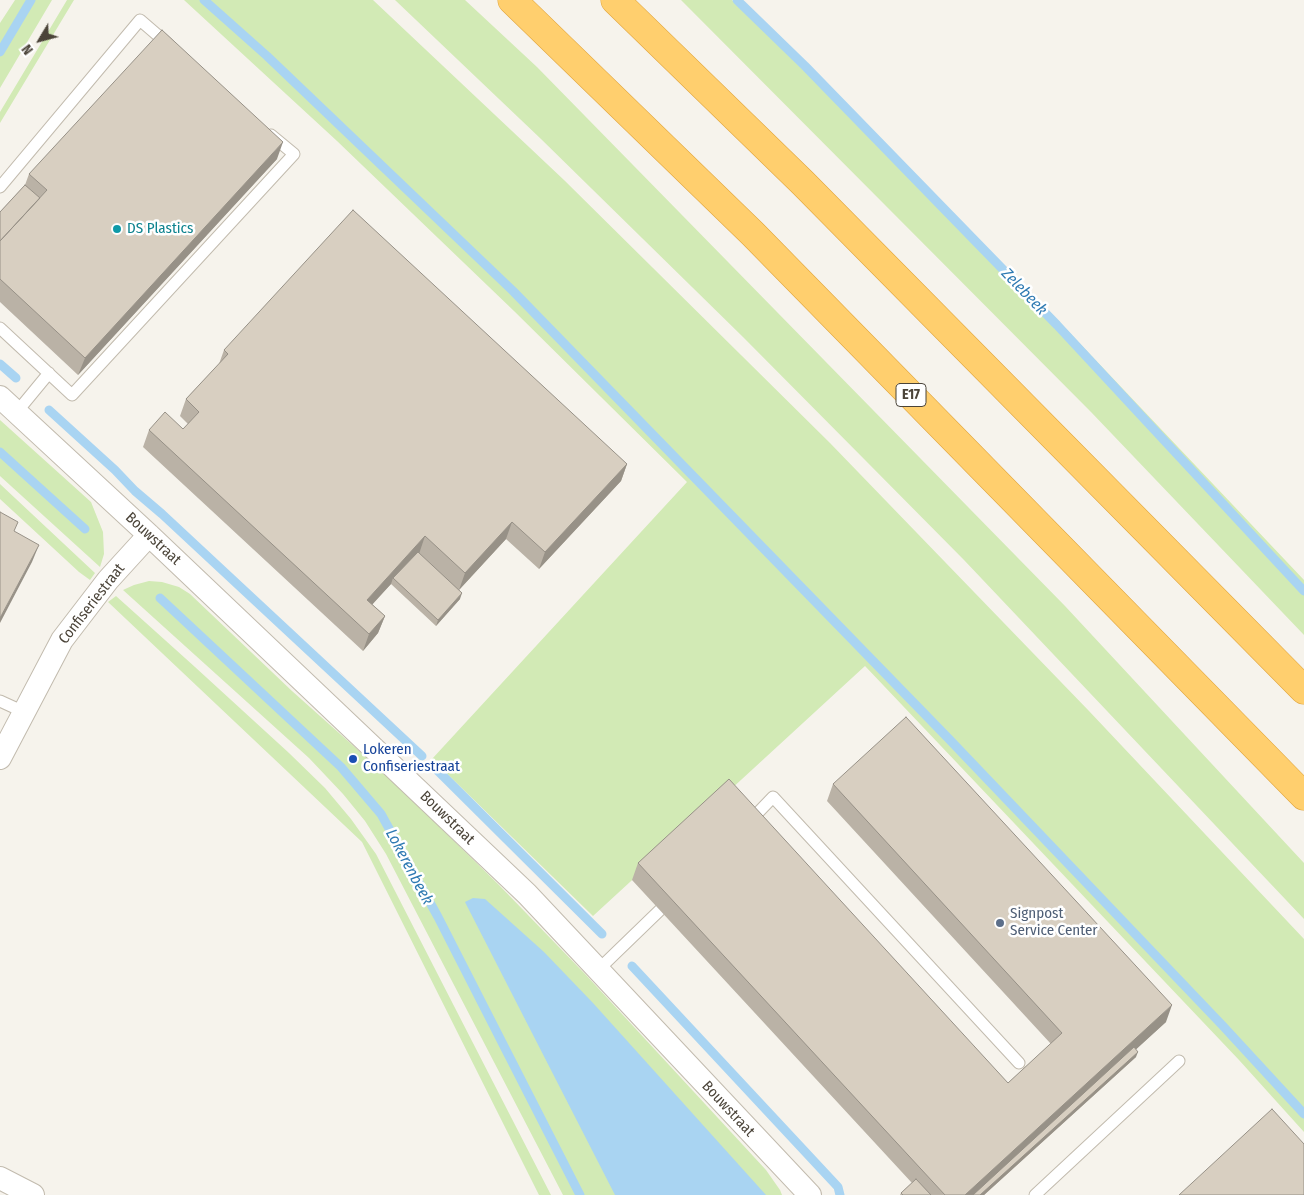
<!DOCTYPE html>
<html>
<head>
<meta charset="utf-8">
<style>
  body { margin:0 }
  #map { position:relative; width:1304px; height:1195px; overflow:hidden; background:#f6f3ec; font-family:"Fira Sans Condensed",sans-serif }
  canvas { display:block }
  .north { position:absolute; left:15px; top:15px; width:50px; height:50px; -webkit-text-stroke:4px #fff; paint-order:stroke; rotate:233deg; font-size:14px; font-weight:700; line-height:20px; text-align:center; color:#4b4439 }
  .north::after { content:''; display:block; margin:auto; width:18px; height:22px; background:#4b4439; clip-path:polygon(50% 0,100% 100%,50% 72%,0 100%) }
</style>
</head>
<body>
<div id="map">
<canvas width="1304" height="1195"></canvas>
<div class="north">N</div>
</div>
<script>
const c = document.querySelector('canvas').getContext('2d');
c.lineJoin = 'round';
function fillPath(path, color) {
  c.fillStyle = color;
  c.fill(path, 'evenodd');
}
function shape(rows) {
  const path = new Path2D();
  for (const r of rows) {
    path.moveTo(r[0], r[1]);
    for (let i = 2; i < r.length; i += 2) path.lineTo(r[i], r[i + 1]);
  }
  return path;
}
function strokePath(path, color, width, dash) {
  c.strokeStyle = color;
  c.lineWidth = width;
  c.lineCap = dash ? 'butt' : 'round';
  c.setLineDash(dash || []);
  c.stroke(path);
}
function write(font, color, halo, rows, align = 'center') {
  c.font = font + ' "Fira Sans Condensed",sans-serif';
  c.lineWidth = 5;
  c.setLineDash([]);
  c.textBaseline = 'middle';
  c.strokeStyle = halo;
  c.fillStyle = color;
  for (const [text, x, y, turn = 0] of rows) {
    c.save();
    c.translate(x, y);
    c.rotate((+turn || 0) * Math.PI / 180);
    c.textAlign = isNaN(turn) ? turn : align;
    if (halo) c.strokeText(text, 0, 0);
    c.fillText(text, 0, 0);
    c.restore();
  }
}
fillPath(shape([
  [15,0,52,0,0,88,0,23],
  [67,0,74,0,0,123,0,112],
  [184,0,373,0,564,180,830,443,1089,711,1304,939,1304,1132,1239,1060,865,666,593,916,432,759,687,482,514,311,337,141],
  [395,0,465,0,537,67,1065,606,1304,863,1304,919,964,560,866,461,743,337,541,139],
  [681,0,732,0,1051,313,1304,580,1304,635,1091,412],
  [0,420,91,502,103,532,104,554,100,567,0,476],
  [0,484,95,573,90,580,79,572,0,499],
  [149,581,162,582,179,587,190,594,292,691,395,783,499,885,586,975,766,1170,780,1190,782,1195,563,1195,386,854,365,821,343,794,309,758,123,590,134,585],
  [116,596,195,667,289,753,325,788,351,819,376,854,551,1195,539,1195,362,842,108,602]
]), '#d2eab5');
fillPath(shape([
  [473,898,485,899,544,952,593,1003,766,1195,615,1195,467,906,465,902]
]), '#a9d4f2');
strokePath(shape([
  [204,0,267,56,513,291,948,738,1223,1026,1304,1114],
  [737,0,805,66,1057,325,1304,591],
  [0,52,31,0],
  [0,364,16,378],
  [49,410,115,470,135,491,162,514,422,756],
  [0,452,85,529],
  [160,598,341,767,381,814,438,917,580,1195],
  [435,768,602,934],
  [632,966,838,1187,840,1195]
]), '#a9d4f2', 9);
const lane = shape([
  [0,187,140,20,169,45],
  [0,328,72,395,294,154,271,135],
  [16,413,49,373],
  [0,701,24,712],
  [749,822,773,797,1019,1063],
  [598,970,660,910],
  [1035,1195,1179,1061]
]);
const street = shape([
  [0,397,149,535,527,894,810,1195],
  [0,758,62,640,108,580,149,535],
  [0,1178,33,1195]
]);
const highway = shape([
  [512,0,753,234,1304,796],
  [615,0,803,183,1304,690]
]);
strokePath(lane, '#c2bbae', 13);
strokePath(street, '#c2bbae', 24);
strokePath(highway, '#e0a43c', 29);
strokePath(lane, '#fff', 11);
strokePath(street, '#fff', 22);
strokePath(highway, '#ffcf6e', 28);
fillPath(shape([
  [277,159,78,375,0,302,0,212,25,185,29,174],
  [224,350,627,464,621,481,539,569,506,539,459,590,460,599,436,626,391,584,372,604,385,616,378,633,363,651,143,447,149,430,183,429,188,424,180,416,186,399,219,364],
  [833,784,1166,1022,1136,1049,1136,1057,984,1195,900,1195,901,1193,912,1183,632,880,638,863,1008,1083,1051,1044,827,801]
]), '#bab2a6');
fillPath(shape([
  [283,142,277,159,78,375,85,358],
  [627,464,621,481,539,569,545,552],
  [512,522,506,539,459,590,465,573],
  [425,536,419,554,393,578,391,584,361,617,367,600],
  [39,545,32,562,0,623,0,618],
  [462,593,460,599,436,626,438,620],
  [385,616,378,633,363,651,369,634],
  [1172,1005,1166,1022,977,1195,965,1195],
  [1138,1052,1136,1057,984,1195,980,1195]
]), '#979187');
const building = shape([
  [162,30,283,142,85,358,0,279,0,241,47,190,29,174,162,30],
  [25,185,40,198,0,241,0,212,25,185],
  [353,210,627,464,545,552,512,522,465,573,425,536,367,600,385,616,369,634,149,430,165,412,183,429,199,412,186,399,228,354,224,350,353,210],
  [0,512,18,522,14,531,39,545,0,618,0,512],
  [418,552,462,593,438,620,393,578,418,552],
  [906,717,1172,1005,965,1195,945,1195,638,863,729,779,1008,1083,1062,1033,833,784,906,717],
  [1134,1047,1138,1052,980,1195,973,1195,1134,1047],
  [1272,1109,1304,1144,1304,1195,1179,1195,1272,1109],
  [916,1179,931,1195,903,1195,901,1193,916,1179]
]);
fillPath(building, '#d8cfc1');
strokePath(building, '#979187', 1);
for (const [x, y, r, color] of [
  [117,229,5,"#0f9aa8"],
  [353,759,5,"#1a4fb4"],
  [1000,923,5,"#5c6f8a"]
]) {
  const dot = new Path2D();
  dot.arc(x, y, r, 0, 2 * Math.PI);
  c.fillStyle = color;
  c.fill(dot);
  strokePath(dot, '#fff', 2);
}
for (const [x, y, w] of [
  [911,395,30]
]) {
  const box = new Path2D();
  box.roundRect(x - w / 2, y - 11.5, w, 23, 4);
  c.fillStyle = '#fff';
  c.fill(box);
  strokePath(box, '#4b4439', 1);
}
write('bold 14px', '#4b4439', null, [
  ["E17",911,395]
]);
write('15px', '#0d838f', '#fff', [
  ["DS Plastics",127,229]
], 'left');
write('15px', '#4b4439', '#fff', [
  ["Bouwstraat",153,539,43],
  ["Confiseriestraat",92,604,-52],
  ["Bouwstraat",447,818,44],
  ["Bouwstraat",728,1109,47]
]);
write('15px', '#164399', '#fff', [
  ["Lokeren",363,750],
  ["Confiseriestraat",363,767]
], 'left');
write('15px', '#4e5e75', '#fff', [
  ["Signpost",1010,914],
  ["Service Center",1010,931]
], 'left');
write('italic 16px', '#2e7ab2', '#fff', [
  ["Zelebeek",1024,292,46],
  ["Lokerenbeek",409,867,62]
]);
</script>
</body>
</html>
